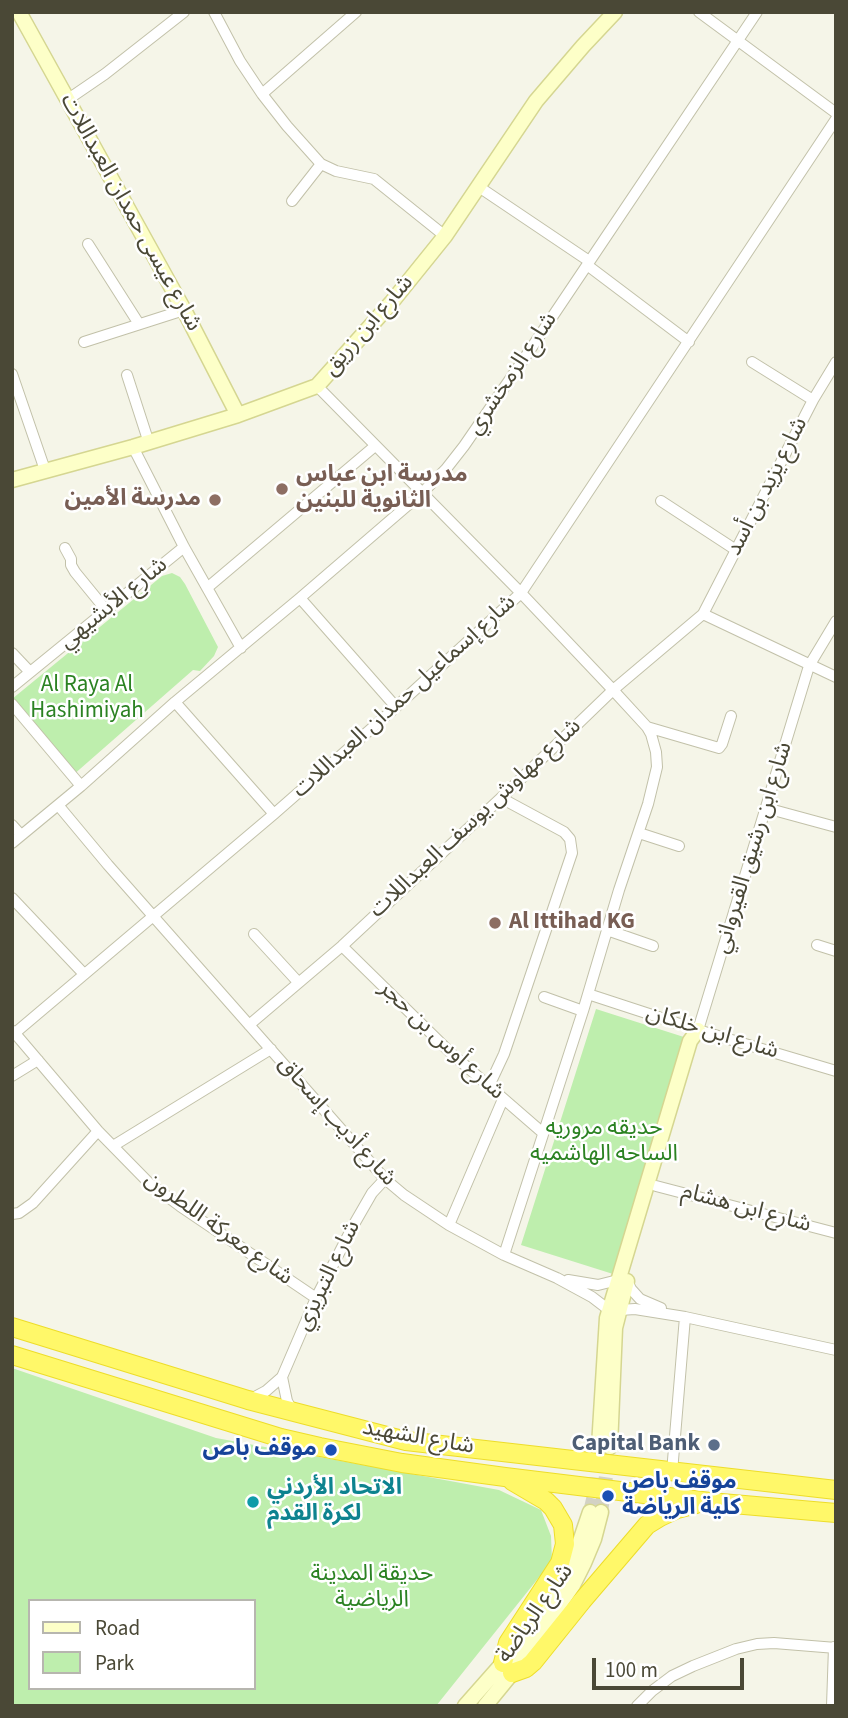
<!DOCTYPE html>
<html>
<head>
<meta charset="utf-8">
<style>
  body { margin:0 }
  #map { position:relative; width:848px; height:1718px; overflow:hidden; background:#f5f5e8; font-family:"Source Sans 3",sans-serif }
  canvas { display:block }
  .frame { position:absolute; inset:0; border:14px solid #4a4836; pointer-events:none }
  .legend { position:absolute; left:28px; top:1599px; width:228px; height:91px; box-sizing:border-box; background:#fff; border:2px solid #b7b6af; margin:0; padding:9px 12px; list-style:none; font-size:21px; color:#4a4836 }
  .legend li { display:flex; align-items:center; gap:14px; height:35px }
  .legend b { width:35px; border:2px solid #b7b6af }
  .scale { position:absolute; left:592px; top:1658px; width:152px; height:32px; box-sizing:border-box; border:4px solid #4a4836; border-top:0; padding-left:9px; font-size:21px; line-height:24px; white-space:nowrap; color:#4a4836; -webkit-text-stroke:5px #fff; paint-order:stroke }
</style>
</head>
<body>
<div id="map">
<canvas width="848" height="1718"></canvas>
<div class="frame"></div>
<ul class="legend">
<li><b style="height:9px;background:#fdffc8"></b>Road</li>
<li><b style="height:19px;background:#beeead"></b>Park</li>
</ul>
<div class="scale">100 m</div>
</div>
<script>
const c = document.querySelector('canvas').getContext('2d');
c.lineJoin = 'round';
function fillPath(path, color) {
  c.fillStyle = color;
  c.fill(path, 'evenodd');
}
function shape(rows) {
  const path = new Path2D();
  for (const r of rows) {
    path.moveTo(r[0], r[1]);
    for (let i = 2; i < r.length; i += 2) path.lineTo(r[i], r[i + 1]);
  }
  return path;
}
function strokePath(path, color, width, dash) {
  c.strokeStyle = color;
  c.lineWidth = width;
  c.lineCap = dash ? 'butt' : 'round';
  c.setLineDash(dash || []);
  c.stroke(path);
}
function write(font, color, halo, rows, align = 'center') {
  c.font = font + ' "Source Sans 3","Noto Sans Arabic",sans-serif';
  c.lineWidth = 5;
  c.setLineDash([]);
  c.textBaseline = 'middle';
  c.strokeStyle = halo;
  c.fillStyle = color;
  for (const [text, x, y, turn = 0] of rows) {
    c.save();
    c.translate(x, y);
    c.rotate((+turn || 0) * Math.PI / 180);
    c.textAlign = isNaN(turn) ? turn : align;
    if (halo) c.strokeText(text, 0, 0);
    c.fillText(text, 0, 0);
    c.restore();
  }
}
fillPath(shape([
  [172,573,180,577,185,584,218,647,214,656,200,671,193,670,72,776,12,699,162,576],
  [596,1009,687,1038,613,1274,521,1245],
  [12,1368,216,1438,499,1490,541,1510,551,1536,552,1561,436,1706,12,1706],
  [30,1601,254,1601,254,1688,30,1688]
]), '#beeead');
strokePath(shape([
  [590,1512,595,1491,599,1446],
  [601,1512,609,1455]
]), '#d3d2c4', 14, [14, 7]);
const street = shape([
  [214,12,240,61,262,94,287,126,321,164,336,171,374,179,445,236],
  [699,12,836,113],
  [262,94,356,12],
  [67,100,105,74,184,12],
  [479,187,589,261],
  [292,201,321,164],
  [88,244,139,324],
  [587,265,689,342],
  [84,342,184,310],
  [752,362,813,400],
  [12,374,45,470],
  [127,375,149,443],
  [317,386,521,593,613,690,647,727,651,734,656,752,657,767,648,804,619,890,583,1011,504,1255],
  [133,447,184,547,241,648],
  [661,501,736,550],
  [65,548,71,559,71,565,75,572,106,610],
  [207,588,375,446],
  [300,598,396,707],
  [703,614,836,677],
  [12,653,30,672],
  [12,687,184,547],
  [175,702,274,814],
  [12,704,81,786],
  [647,727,719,748,722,744,731,716],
  [58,805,108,865,385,1179,404,1195,449,1225,504,1255,557,1278,592,1297,609,1310],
  [766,808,836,827],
  [12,825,21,835],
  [639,833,679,846],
  [12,843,81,786,175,702,300,598,422,493,446,469,464,446,530,350,757,12],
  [12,898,84,974],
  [607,930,653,946],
  [254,934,298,982],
  [817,945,836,951],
  [342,946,452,1054,543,1133],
  [588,994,698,1030,836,1071],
  [544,997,583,1011],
  [249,1025,342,946,501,798,613,690,703,614,813,400,836,362],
  [698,1030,809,666,836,621],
  [13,1031,98,1131,149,1183,180,1206,316,1298],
  [15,1033,274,814,396,707,521,593,836,119],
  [12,1076,38,1060],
  [489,1086,504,1054,572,853,570,839,564,832,501,798],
  [113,1146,271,1049],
  [656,1186,836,1233],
  [12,1214,19,1213,33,1203,98,1131],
  [449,1225,503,1099],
  [568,1280,598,1285,618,1280],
  [627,1281,631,1289,640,1299,661,1308],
  [620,1310,635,1309,685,1317,836,1350],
  [282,1377,287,1401,293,1412],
  [249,1400,266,1391,282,1377,316,1298,353,1226,372,1193,385,1179],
  [672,1472,685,1317],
  [637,1706,652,1691,672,1676,693,1666,736,1649,757,1644,774,1643,836,1648],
  [832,1706,834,1647]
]);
const secondary = shape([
  [19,12,184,310,238,415],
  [12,480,133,447,238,415,317,386,391,303,445,236,536,101,583,46,615,12],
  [599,1446,607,1318,690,1041,698,1030],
  [610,1447,615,1328,627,1281],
  [465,1706,503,1663,550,1602,574,1559,590,1512],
  [485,1706,512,1673,573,1585,584,1563,594,1539,601,1512]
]);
const highway = shape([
  [12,1327,248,1400,406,1441,836,1490],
  [12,1355,281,1438,320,1447,402,1463,505,1477,710,1502,836,1513],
  [503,1663,508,1643,560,1563,565,1544,563,1525,553,1508,546,1501,512,1481],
  [512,1673,526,1668,533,1662,582,1601,647,1525,660,1517,677,1509,696,1504]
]);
strokePath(street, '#c2c1a9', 12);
strokePath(secondary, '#d5d691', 17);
strokePath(highway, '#eddd2a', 20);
strokePath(street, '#fff', 10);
strokePath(secondary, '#fdffc8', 14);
strokePath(highway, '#fff869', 18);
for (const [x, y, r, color] of [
  [282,489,7,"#8d6e63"],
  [215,500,7,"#8d6e63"],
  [495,923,7,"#8d6e63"],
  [714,1445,7,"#5c6f8a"],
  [331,1450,7,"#1a4fb4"],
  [608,1496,7,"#1a4fb4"],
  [253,1502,7,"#0f9aa8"]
]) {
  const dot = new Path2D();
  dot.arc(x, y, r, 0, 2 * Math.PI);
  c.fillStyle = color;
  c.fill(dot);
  strokePath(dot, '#fff', 2.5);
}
write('23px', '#4a4836', '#fff', [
  ["شارع عيسى حمدان العبداللات",130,213,61],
  ["شارع ابن زريق",369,326,-49],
  ["شارع الزمخشري",513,374,-56],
  ["شارع يزيد بن أسد",768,487,-63],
  ["شارع الأبشيهي",114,604,-39],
  ["شارع إسماعيل حمدان العبداللات",405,697,-42],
  ["شارع مهاوش يوسف العبداللات",476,819,-43],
  ["شارع ابن رشيق القيرواني",754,848,-73],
  ["شارع ابن خلكان",712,1033,17],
  ["شارع أوس بن حجر",441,1041,43],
  ["شارع أديب إسحاق",336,1122,48],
  ["شارع ابن هشام",746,1209,15],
  ["شارع معركة اللطرون",218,1229,36],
  ["شارع التبريزي",329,1276,-64],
  ["شارع الشهيد",418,1438,10],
  ["شارع الرياضة",536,1614,-55]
]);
write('bold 23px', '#785e54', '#fff', [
  ["مدرسة ابن عباس",296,476],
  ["الثانوية للبنين",296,502],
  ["مدرسة الأمين",201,500,"right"],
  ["Al Ittihad KG",509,923]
], 'left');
write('23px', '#2b8222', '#fff', [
  ["Al Raya Al",87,686],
  ["Hashimiyah",87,712],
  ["حديقه مروريه",604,1129],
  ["الساحه الهاشميه",604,1155],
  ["حديقة المدينة",372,1575],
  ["الرياضية",372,1601]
]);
write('bold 23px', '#4e5e75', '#fff', [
  ["Capital Bank",700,1445]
], 'right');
write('bold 23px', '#164399', '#fff', [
  ["موقف باص",317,1450],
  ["موقف باص",622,1483,"left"],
  ["كلية الرياضة",622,1509,"left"]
], 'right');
write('bold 23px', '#0d838f', '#fff', [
  ["الاتحاد الأردني",267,1489],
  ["لكرة القدم",267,1515]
], 'left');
</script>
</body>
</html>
